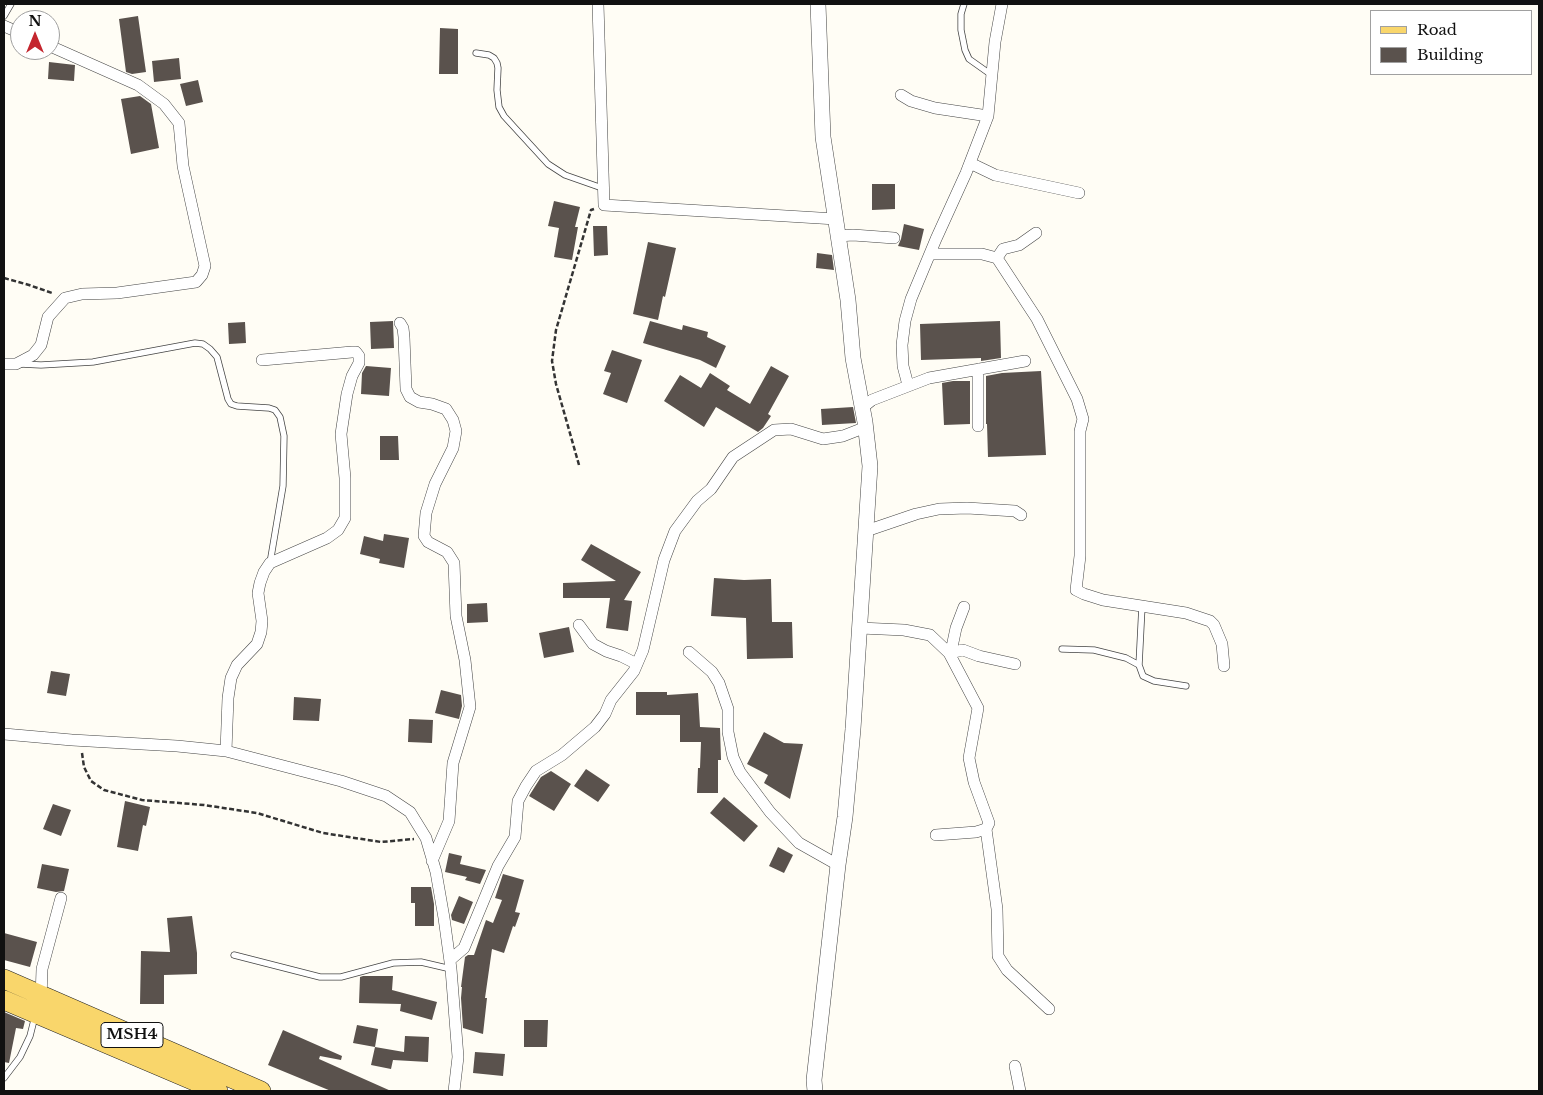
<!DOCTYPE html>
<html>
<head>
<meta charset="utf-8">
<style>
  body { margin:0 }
  #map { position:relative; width:1543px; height:1095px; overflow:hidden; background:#fffdf5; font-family:"Libre Baskerville",serif }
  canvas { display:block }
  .frame { position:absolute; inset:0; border:5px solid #111; pointer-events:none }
  .legend { position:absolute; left:1370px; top:10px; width:162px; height:65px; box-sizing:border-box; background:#fff; border:1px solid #a0a0a0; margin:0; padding:6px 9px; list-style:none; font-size:15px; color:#111 }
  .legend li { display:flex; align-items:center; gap:10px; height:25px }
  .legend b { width:25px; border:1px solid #a0a0a0 }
  .north { position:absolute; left:10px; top:10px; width:50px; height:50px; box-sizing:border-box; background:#fff; border:1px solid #a0a0a0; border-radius:50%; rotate:0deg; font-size:14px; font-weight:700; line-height:20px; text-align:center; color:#111 }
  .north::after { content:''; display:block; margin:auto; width:18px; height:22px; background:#c4262e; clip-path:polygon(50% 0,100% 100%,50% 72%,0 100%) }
</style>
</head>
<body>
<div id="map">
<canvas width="1543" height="1095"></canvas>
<div class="frame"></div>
<ul class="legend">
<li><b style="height:6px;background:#f9d66b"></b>Road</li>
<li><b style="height:14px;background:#5a524d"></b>Building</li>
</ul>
<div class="north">N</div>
</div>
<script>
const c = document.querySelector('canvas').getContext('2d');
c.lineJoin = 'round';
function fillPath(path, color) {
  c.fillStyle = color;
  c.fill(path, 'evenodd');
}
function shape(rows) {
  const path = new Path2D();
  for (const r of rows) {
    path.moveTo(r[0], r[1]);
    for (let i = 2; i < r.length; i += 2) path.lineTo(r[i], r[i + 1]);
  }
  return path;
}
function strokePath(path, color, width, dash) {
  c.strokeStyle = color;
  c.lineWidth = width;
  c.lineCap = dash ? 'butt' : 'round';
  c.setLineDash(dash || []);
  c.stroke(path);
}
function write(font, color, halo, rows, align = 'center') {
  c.font = font + ' "Libre Baskerville",serif';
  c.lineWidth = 5;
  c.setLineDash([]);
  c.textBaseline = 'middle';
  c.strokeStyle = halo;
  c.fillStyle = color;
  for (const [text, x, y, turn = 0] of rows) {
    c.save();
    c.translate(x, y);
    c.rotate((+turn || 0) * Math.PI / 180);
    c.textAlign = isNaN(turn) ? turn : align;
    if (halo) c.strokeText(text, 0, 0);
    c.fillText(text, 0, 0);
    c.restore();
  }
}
fillPath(shape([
  [138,16,146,72,132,74,126,72,119,19],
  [440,28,458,29,458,74,439,74],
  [179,58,181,79,154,82,152,61],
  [49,62,75,65,74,81,48,79],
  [198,80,203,102,186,106,180,84],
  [140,96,151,104,159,148,131,154,121,99],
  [872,184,895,184,895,209,872,210],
  [554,201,580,207,575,227,578,227,572,260,554,257,559,228,548,226],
  [904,224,924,229,919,250,898,246,901,239],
  [593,226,607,226,608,255,594,256],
  [648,242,676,248,665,297,663,296,658,320,633,314],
  [817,253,832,255,834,270,816,268],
  [393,321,394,348,371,349,370,322],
  [650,321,682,330,683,325,708,332,707,337,726,346,716,368,700,360,643,343],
  [1000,321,1001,358,981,361,981,358,921,360,920,324],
  [245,322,246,343,229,344,228,323],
  [612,350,642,360,627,403,603,394,611,373,604,371],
  [366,366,391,368,389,396,361,394,362,373],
  [771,366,789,376,768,414,771,416,763,428,758,432,716,407,704,427,664,401,680,375,701,388,710,373,730,386,727,390,750,404],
  [1041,371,1046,455,988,457,987,424,986,424,986,376,1002,373],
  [953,381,970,381,970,424,944,425,942,383],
  [853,407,856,423,822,425,821,409],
  [380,436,398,436,399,460,380,460],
  [384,534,409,538,404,568,379,563,380,559,360,554,364,536,383,541],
  [591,544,641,572,624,600,632,601,628,631,606,628,610,598,563,598,563,583,616,581,581,560],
  [714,578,744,580,771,579,772,622,792,622,793,658,747,659,746,618,711,616],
  [487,603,488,622,467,623,467,604],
  [569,627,574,652,544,658,539,633],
  [51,671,70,674,66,696,47,693],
  [441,690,461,695,462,706,459,719,435,713],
  [636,692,667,692,667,695,698,693,700,727,720,728,721,760,718,760,718,793,697,793,698,768,700,768,701,742,680,742,680,715,636,715],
  [294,697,321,699,319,721,293,720],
  [409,719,433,720,432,743,408,742],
  [764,732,784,743,803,744,790,799,764,783,768,775,747,764],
  [586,769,610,785,598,802,574,786],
  [551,771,571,784,554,811,529,796,541,777],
  [724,797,758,826,744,842,710,813],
  [125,801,150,807,146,826,143,825,138,851,117,847],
  [53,804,71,810,61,836,43,829],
  [778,847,793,855,784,873,769,866],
  [449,853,462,856,460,864,486,870,480,884,465,880,467,877,445,872],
  [42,864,69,869,64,891,56,892,37,888],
  [503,874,524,880,515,912,520,913,515,927,513,926,504,953,492,949,485,998,487,998,483,1034,463,1028,461,998,462,987,461,987,465,957,468,955,474,955,486,920,493,923,502,900,495,898],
  [411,887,431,887,434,904,434,926,415,926,415,903,411,903],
  [459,896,473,902,464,924,452,920,451,915],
  [192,916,197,953,197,974,164,975,164,1004,140,1004,141,951,170,952,167,918],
  [4,933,37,942,30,967,4,960],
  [363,976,393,976,392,990,437,1002,432,1020,400,1011,401,1004,359,1003,360,977],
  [4,1012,25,1021,23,1029,16,1028,9,1063,4,1062],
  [524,1020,548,1020,547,1047,524,1047],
  [357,1025,378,1029,375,1047,353,1043],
  [283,1030,342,1056,341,1060,320,1056,319,1059,391,1091,331,1091,268,1065],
  [405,1036,429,1037,428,1062,393,1060,391,1069,371,1065,375,1047,404,1052],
  [475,1052,505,1054,503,1076,473,1073]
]), '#5a524d');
const service = shape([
  [964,4,961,14,961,30,965,50,969,59,993,76],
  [4,16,11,4],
  [476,53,489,55,494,58,497,63,498,68,497,90,499,107,504,116,548,164,565,175,602,188],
  [21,364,41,365,93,362,195,343,203,344,210,349,217,357,228,399,231,404,237,406,269,408,275,410,280,417,284,436,283,486,270,563],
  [1142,606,1139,665,1143,676,1154,681,1186,686],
  [1062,649,1094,650,1126,658,1139,665],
  [234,955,320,977,341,977,393,963,421,962,451,969],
  [4,1078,20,1057,30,1036,35,1016]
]);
const minor = shape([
  [598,4,604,205,836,219],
  [4,26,20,33],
  [901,95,911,101,935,108,988,116],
  [970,163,995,175,1079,193],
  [838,236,853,235,894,238],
  [930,254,982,254,997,258,1037,319,1077,399,1083,419,1080,431,1080,556,1076,590,1084,594,1103,600,1186,613,1210,621,1214,625,1222,644,1224,666],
  [997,258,1003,249,1019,245,1036,233],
  [400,323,403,328,404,337,406,389,410,397,419,402,432,404,446,409,453,420,456,431,453,448,435,484,426,513,424,536,428,542,447,552,454,563,456,616,465,660,470,707,453,763,449,821,432,861],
  [4,364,16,364,33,355,41,345,48,317,65,298,82,294,117,293,196,282,202,275,205,266,183,166,179,123,164,104,138,85,50,46],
  [978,369,978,426],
  [908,385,903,366,902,345,905,321,911,299,936,239,966,173,988,116,995,42,1002,4],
  [862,408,872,400,929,378,1025,361],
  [866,531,916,514,939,509,967,508,1015,511,1021,515],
  [579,625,593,644,606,651,621,656,637,664],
  [860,628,904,630,930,635,949,653,978,708,969,758,974,782,989,823,986,829,976,832,936,835],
  [946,650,952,647,956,628,964,607],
  [689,652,712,672,719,683,728,709,728,732,733,757,740,772,770,812,799,843,838,865],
  [949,653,963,650,979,656,1015,664],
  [4,734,72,740,177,746,226,751,341,781,386,796,410,812,426,838,436,872,444,918,451,969,458,1057,454,1091],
  [226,751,228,698,231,678,237,665,257,644,261,632,262,621,258,593,260,583,264,572,270,563,327,538,338,530,345,518,345,478,341,434,347,394,352,376,359,363,359,356,356,352,352,352,262,360],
  [986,829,997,909,998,956,1007,970,1049,1009],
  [450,960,464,948,498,866,515,837,518,801,526,786,536,771,562,755,595,727,605,714,611,700,634,671,643,650,664,560,675,531,697,501,711,489,733,457,774,430,791,429,823,439,843,436,866,427],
  [41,999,42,969,61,898],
  [1015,1066,1020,1091]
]);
const tertiary = shape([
  [815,1091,814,1080,838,865,845,817,853,729,870,466,865,422,853,358,848,300,823,137,818,4]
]);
const primary = shape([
  [4,979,261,1091],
  [4,1000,218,1091]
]);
strokePath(service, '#444', 7);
strokePath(minor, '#444', 12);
strokePath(tertiary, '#444', 16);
strokePath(primary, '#222', 20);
strokePath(shape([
  [4,278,29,285,52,293],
  [579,465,556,384,552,361,556,330,591,210,594,209],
  [82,753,84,767,91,781,104,790,142,800,204,805,257,813,323,833,381,842,414,839]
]), '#333', 2.5, [5, 2.5]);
strokePath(service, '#fff', 5.5);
strokePath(minor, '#fff', 11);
strokePath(tertiary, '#fff', 15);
strokePath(primary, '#f9d66b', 19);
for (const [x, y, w] of [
  [132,1035,62]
]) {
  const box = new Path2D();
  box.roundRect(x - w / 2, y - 12.5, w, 25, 4);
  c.fillStyle = '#fff';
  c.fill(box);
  strokePath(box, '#111', 1);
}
write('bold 15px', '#111', null, [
  ["MSH4",132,1035]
]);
</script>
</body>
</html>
